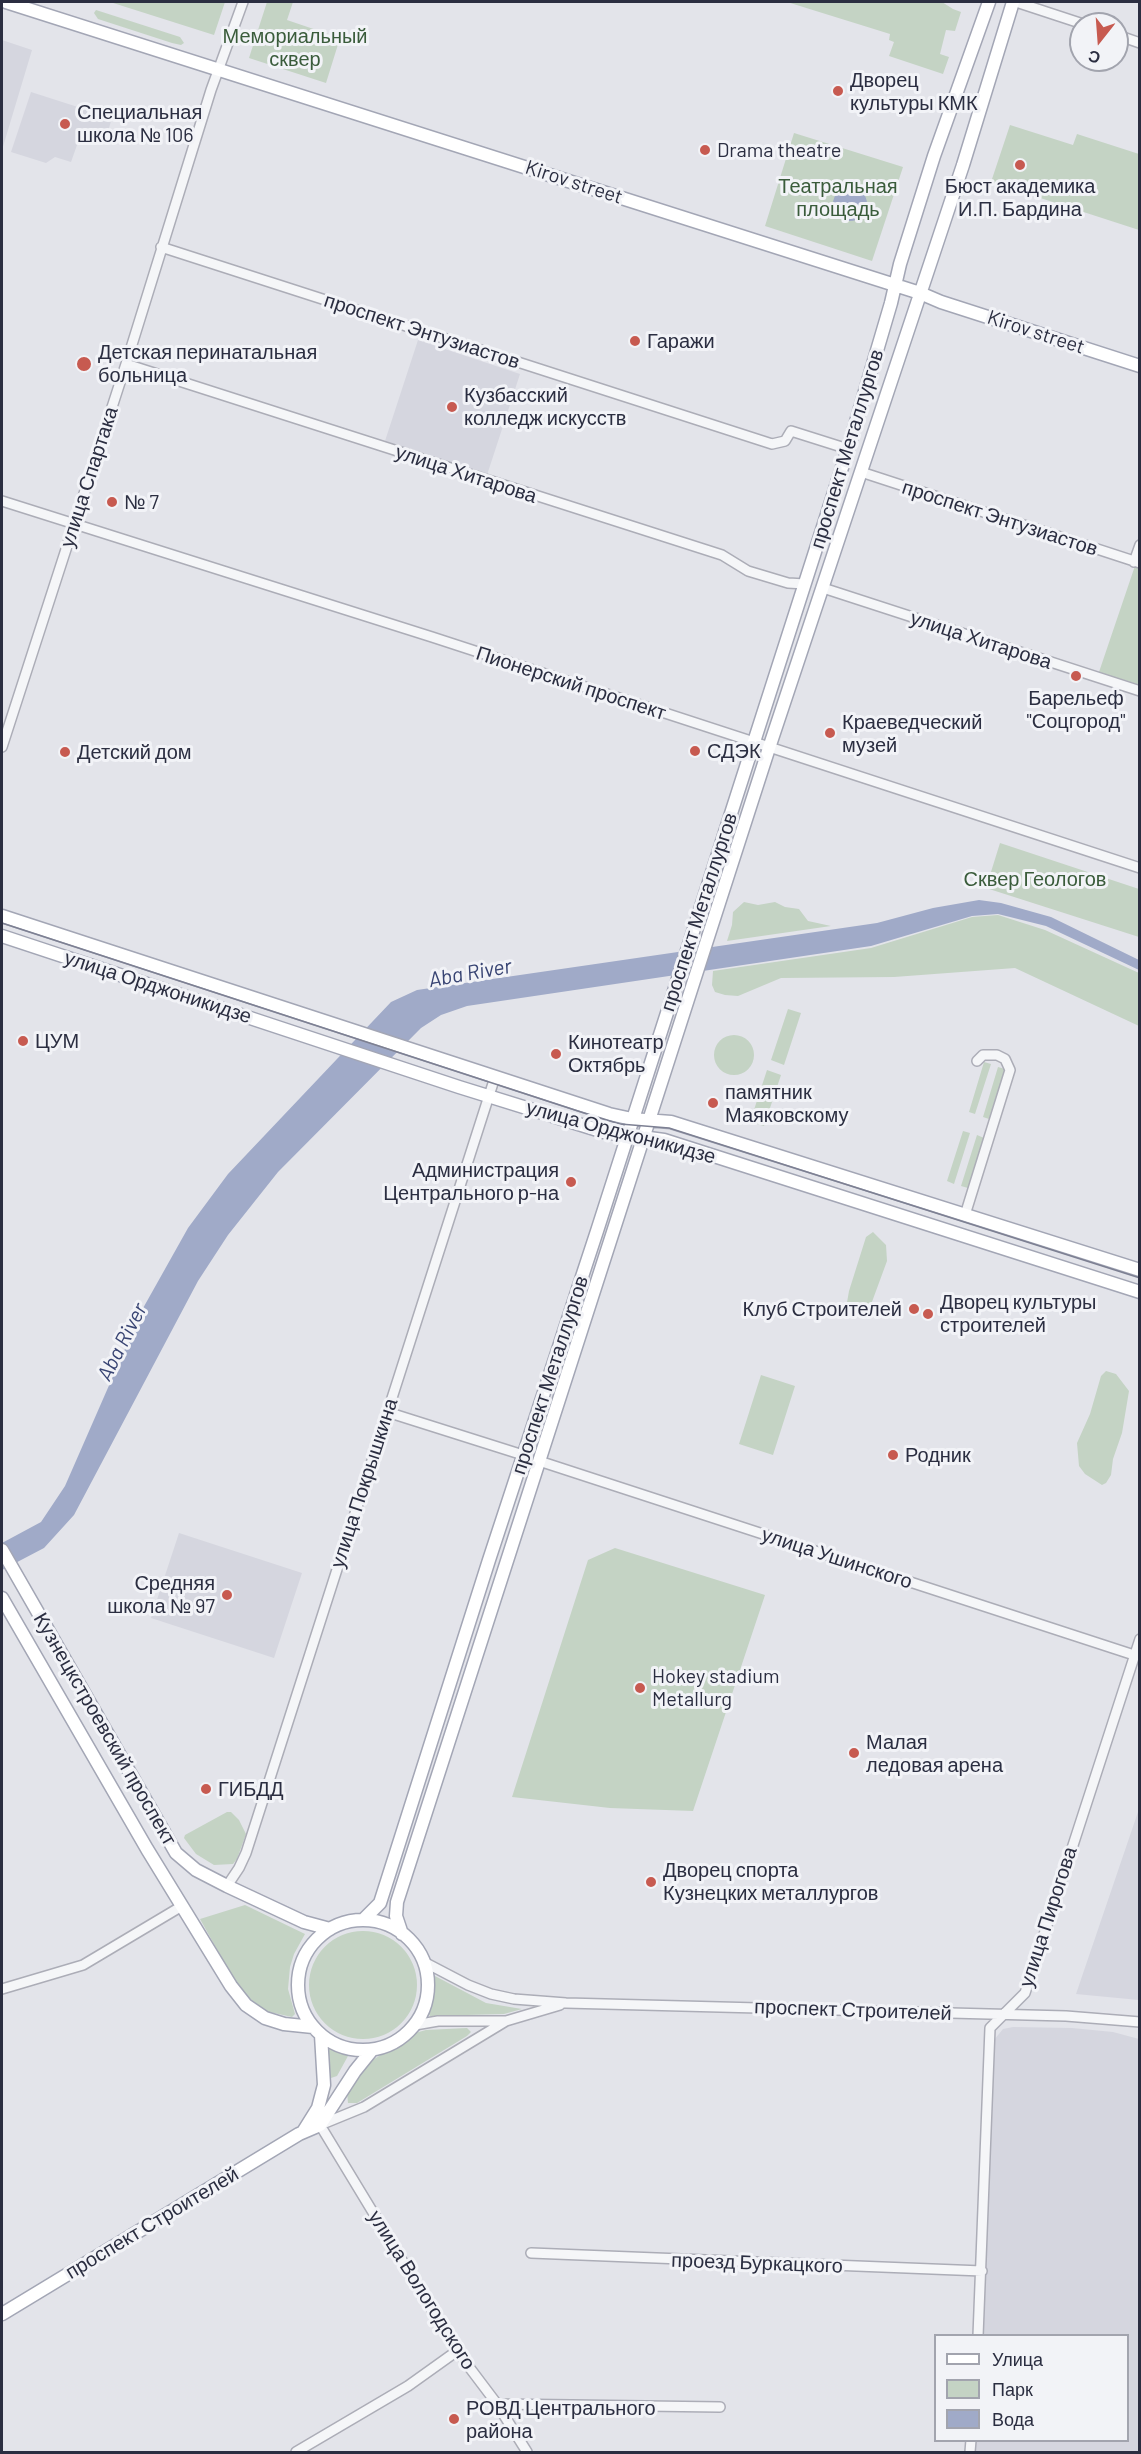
<!DOCTYPE html>
<html>
<head>
<meta charset="utf-8">
<style>
  body { margin:0 }
  #map { position:relative; width:1141px; height:2454px; overflow:hidden; background:#e3e4ea; font-family:Barlow,sans-serif }
  canvas { display:block }
  .frame { position:absolute; inset:0; border:3px solid #2b2e41; pointer-events:none }
  .legend { position:absolute; left:934px; top:2334px; width:195px; height:108px; box-sizing:border-box; background:#f2f3f7; border:2px solid #a2a4ae; margin:0; padding:8px 10px; list-style:none; font-size:18px; color:#2b2e41 }
  .legend li { display:flex; align-items:center; gap:12px; height:30px }
  .legend b { width:30px; border:2px solid #a2a4ae }
  .north { position:absolute; left:1069px; top:12px; width:60px; height:60px; box-sizing:border-box; background:#f2f3f7; border:2px solid #a2a4ae; border-radius:50%; rotate:197deg; font-size:16px; font-weight:700; line-height:24px; text-align:center; color:#2b2e41 }
  .north::after { content:''; display:block; margin:auto; width:21px; height:27px; background:#c75a50; clip-path:polygon(50% 0,100% 100%,50% 72%,0 100%) }
</style>
</head>
<body>
<div id="map">
<canvas width="1141" height="2454"></canvas>
<div class="frame"></div>
<ul class="legend">
<li><b style="height:8px;background:#fff"></b>Улица</li>
<li><b style="height:16px;background:#c4d3c4"></b>Парк</li>
<li><b style="height:16px;background:#a0aac8"></b>Вода</li>
</ul>
<div class="north">С</div>
</div>
<script>
const c = document.querySelector('canvas').getContext('2d');
c.lineJoin = 'round';
function fillPath(path, color) {
  c.fillStyle = color;
  c.fill(path, 'evenodd');
}
function shape(rows) {
  const path = new Path2D();
  for (const r of rows) {
    if (r.length === 3) {
      path.moveTo(r[0] + r[2], r[1]);
      path.arc(r[0], r[1], r[2], 0, 2 * Math.PI);
      continue;
    }
    path.moveTo(r[0], r[1]);
    for (let i = 2; i < r.length; i += 2) path.lineTo(r[i], r[i + 1]);
  }
  return path;
}
function strokePath(path, color, width, dash) {
  c.strokeStyle = color;
  c.lineWidth = width;
  c.lineCap = dash ? 'butt' : 'round';
  c.setLineDash(dash || []);
  c.stroke(path);
}
function write(font, color, halo, rows, align = 'center') {
  c.font = font + ' Barlow,sans-serif';
  c.lineWidth = 6;
  c.setLineDash([]);
  c.textBaseline = 'middle';
  c.strokeStyle = halo;
  c.fillStyle = color;
  for (const [text, x, y, turn = 0] of rows) {
    c.save();
    c.translate(x, y);
    c.rotate((+turn || 0) * Math.PI / 180);
    c.textAlign = isNaN(turn) ? turn : align;
    if (halo) c.strokeText(text, 0, 0);
    c.fillText(text, 0, 0);
    c.restore();
  }
}
fillPath(shape([
  [2,40,32,50,2,150],
  [31,92,112,118,106,138,82,131,71,162,55,157,46,163,11,152],
  [418,340,520,374,487,475,385,441],
  [179,1533,302,1573,274,1658,151,1618],
  [1139,1809,1139,2000,1076,1994],
  [1013,2027,1072,2028,1113,2032,1139,2039,1139,2452,975,2452,975,2441,1128,2440,1128,2336,980,2335,994,2040,1003,2029]
]), '#d5d6df');
fillPath(shape([
  [110,2,225,2,214,35],
  [267,2,293,2,287,20,340,38,326,83,249,58],
  [787,2,942,2,953,9,961,12,955,31,946,30,940,54,949,57,943,74,889,56,894,42,889,40,890,34],
  [96,10,180,37,184,43,181,45,172,43,98,19,94,13],
  [1010,125,1073,145,1077,134,1139,154,1139,230,991,182],
  [794,133,903,167,872,261,765,226],
  [1139,554,1139,685,1099,672],
  [1000,843,1139,889,1139,937,986,888],
  [744,902,758,905,775,902,785,907,799,909,808,921,831,926,727,941,732,925,733,912],
  [998,915,1045,930,1139,973,1139,1026,1015,968,894,977,781,978,738,996,725,995,715,992,712,985,713,971,871,948,972,917],
  [788,1009,801,1013,784,1065,771,1060],
  [734,1055,20],
  [984,1062,991,1064,975,1114,969,1112],
  [998,1067,1005,1069,989,1119,983,1117],
  [767,1070,781,1075,764,1126,750,1122],
  [963,1131,970,1133,954,1184,947,1181],
  [977,1135,984,1138,968,1188,961,1186],
  [873,1232,886,1245,887,1261,869,1310,855,1314,848,1312,846,1308,849,1291,866,1237],
  [1106,1371,1116,1374,1129,1391,1122,1433,1113,1459,1111,1475,1106,1483,1102,1485,1085,1474,1079,1466,1077,1443,1090,1414,1101,1376],
  [761,1375,795,1386,773,1455,739,1444],
  [615,1548,765,1595,693,1811,610,1808,512,1797,588,1560],
  [227,1812,231,1812,239,1820,246,1834,237,1859,233,1864,214,1865,196,1854,184,1838,185,1835],
  [245,1905,305,1934,294,1954,290,1967,288,1989,295,2014,292,2017,265,2011,248,1997,234,1980,200,1919],
  [363,1985,54],
  [435,1976,486,2003,522,2009,504,2014,430,2016,426,2011,433,1992],
  [467,2028,471,2032,467,2036,357,2103,348,2103,347,2092,368,2063,415,2033,426,2030],
  [331,2049,347,2054,348,2056,337,2076,331,2078,328,2075,325,2051]
]), '#c4d3c4');
fillPath(shape([
  [850,204,17],
  [979,900,1001,903,1051,917,1139,960,1139,970,1046,926,998,914,972,916,871,946,467,1006,441,1015,421,1028,278,1172,228,1235,198,1281,74,1515,44,1548,2,1570,2,1543,41,1522,65,1486,142,1310,188,1228,228,1174,391,1002,417,990,877,923,933,908]
]), '#a0aac8');
const minor = shape([
  [1016,2,1083,24],
  [1117,35,1140,43],
  [161,247,772,444,785,441,791,431,848,449],
  [126,364,722,555,748,571,788,583,805,584],
  [861,472,1140,563],
  [2,501,432,637,1140,868],
  [1134,562,1140,545],
  [823,588,1140,691],
  [2,747,126,364,211,90,243,2],
  [965,1215,1010,1070,1005,1059,997,1055,983,1055,977,1061],
  [387,1412,523,1455],
  [539,1461,1134,1655],
  [227,1886,239,1868,246,1853,495,1077],
  [424,1962,468,1985,491,1994,514,1999,566,2003,1066,2016,1140,2022],
  [2,1989,83,1965,182,1906],
  [506,2021,364,2107,320,2125,457,2351,497,2404,527,2452],
  [415,2025,438,2021,506,2021,560,2005],
  [531,2253,982,2271],
  [978,2336,990,2028,1025,1993,1140,1639],
  [497,2404,720,2407],
  [296,2452,408,2386,457,2351],
  [970,2452,971,2440]
]);
const major = shape([
  [6,2,920,293,941,302,1140,366],
  [2,916,609,1114,632,1119,671,1122,1140,1270],
  [2,936,459,1087,604,1132,664,1140,1140,1292],
  [2,1550,176,1853,196,1870,227,1886,304,1922,330,1929],
  [2,1598,147,1849,231,1986,246,2005,265,2018,284,2024,313,2027],
  [363,1920,380,1903,489,1560,597,1231,848,449,891,303,900,264,934,156,989,2],
  [363,1985,65],
  [402,1934,396,1916,397,1902,769,748,963,165,1013,2],
  [303,2132,318,2108,324,2085,321,2035],
  [2,2314,299,2134,320,2125,355,2071,372,2050]
]);
strokePath(minor, '#acadb7', 12);
strokePath(major, '#a3a6b5', 15);
strokePath(minor, '#f5f6f8', 9);
strokePath(major, '#fff', 12);
strokePath(shape([
  [2,923,578,1111,620,1124,669,1128,1140,1278]
]), '#7d8093', 1.5);
for (const [x, y, r, color] of [
  [838,91,6,"#c75a50"],
  [65,124,6,"#c75a50"],
  [705,150,6,"#c75a50"],
  [1020,165,6,"#c75a50"],
  [635,341,6,"#c75a50"],
  [84,364,8,"#c75a50"],
  [452,407,6,"#c75a50"],
  [112,502,6,"#c75a50"],
  [1076,676,6,"#c75a50"],
  [830,733,6,"#c75a50"],
  [695,751,6,"#c75a50"],
  [65,752,6,"#c75a50"],
  [23,1041,6,"#c75a50"],
  [556,1054,6,"#c75a50"],
  [713,1103,6,"#c75a50"],
  [571,1182,6,"#c75a50"],
  [914,1309,6,"#c75a50"],
  [928,1314,6,"#c75a50"],
  [893,1455,6,"#c75a50"],
  [227,1595,6,"#c75a50"],
  [640,1688,6,"#c75a50"],
  [854,1753,6,"#c75a50"],
  [206,1789,6,"#c75a50"],
  [651,1882,6,"#c75a50"],
  [454,2419,6,"#c75a50"]
]) {
  const dot = new Path2D();
  dot.arc(x, y, r, 0, 2 * Math.PI);
  c.fillStyle = color;
  c.fill(dot);
  strokePath(dot, '#f2f3f7', 2);
}
write('20px', '#3a5c3b', '#f2f3f7', [
  ["Мемориальный",295,36],
  ["сквер",295,59],
  ["Театральная",838,186],
  ["площадь",838,209],
  ["Сквер Геологов",1035,879]
]);
write('20px', '#2b2e41', '#f2f3f7', [
  ["Дворец",850,80],
  ["культуры КМК",850,103],
  ["Специальная",77,112],
  ["школа № 106",77,135],
  ["Drama theatre",717,150],
  ["Бюст академика",1020,186,"center"],
  ["И.П. Бардина",1020,209,"center"],
  ["Гаражи",647,341],
  ["Детская перинатальная",98,352],
  ["больница",98,375],
  ["Кузбасский",464,395],
  ["колледж искусств",464,418],
  ["№ 7",124,502],
  ["Барельеф",1076,698,"center"],
  ["\"Соцгород\"",1076,721,"center"],
  ["Краеведческий",842,722],
  ["музей",842,745],
  ["СДЭК",707,751],
  ["Детский дом",77,752],
  ["ЦУМ",35,1041],
  ["Кинотеатр",568,1042],
  ["Октябрь",568,1065],
  ["памятник",725,1092],
  ["Маяковскому",725,1115],
  ["Администрация",559,1170,"right"],
  ["Центрального р-на",559,1193,"right"],
  ["Дворец культуры",940,1302],
  ["строителей",940,1325],
  ["Клуб Строителей",902,1309,"right"],
  ["Родник",905,1455],
  ["Средняя",215,1583,"right"],
  ["школа № 97",215,1606,"right"],
  ["Hokey stadium",652,1676],
  ["Metallurg",652,1699],
  ["Малая",866,1742],
  ["ледовая арена",866,1765],
  ["ГИБДД",218,1789],
  ["Дворец спорта",663,1870],
  ["Кузнецких металлургов",663,1893],
  ["РОВД Центрального",466,2408],
  ["района",466,2431]
], 'left');
write('20px', '#2b2e41', '#f2f3f7', [
  ["Kirov street",574,182,18],
  ["проспект Энтузиастов",422,331,18],
  ["Kirov street",1036,332,18],
  ["проспект Металлургов",847,449,-73],
  ["улица Хитарова",466,474,18],
  ["улица Спартака",89,477,-72],
  ["проспект Энтузиастов",1000,518,18],
  ["улица Хитарова",981,640,18],
  ["Пионерский проспект",571,683,18],
  ["проспект Металлургов",699,912,-72],
  ["улица Орджоникидзе",158,987,18],
  ["улица Орджоникидзе",621,1132,15],
  ["проспект Металлургов",550,1375,-72],
  ["улица Покрышкина",364,1483,-72],
  ["улица Ушинского",837,1558,18],
  ["Кузнецкстроевский проспект",105,1729,60],
  ["улица Пирогова",1048,1917,-72],
  ["проспект Строителей",853,2010,2],
  ["проспект Строителей",152,2223,-31],
  ["проезд Буркацкого",757,2263,2],
  ["улица Вологодского",422,2290,58]
]);
write('italic 21px', '#384473', '#f2f3f7', [
  ["Aba River",470,973,-10],
  ["Aba River",122,1342,-63]
]);
</script>
</body>
</html>
